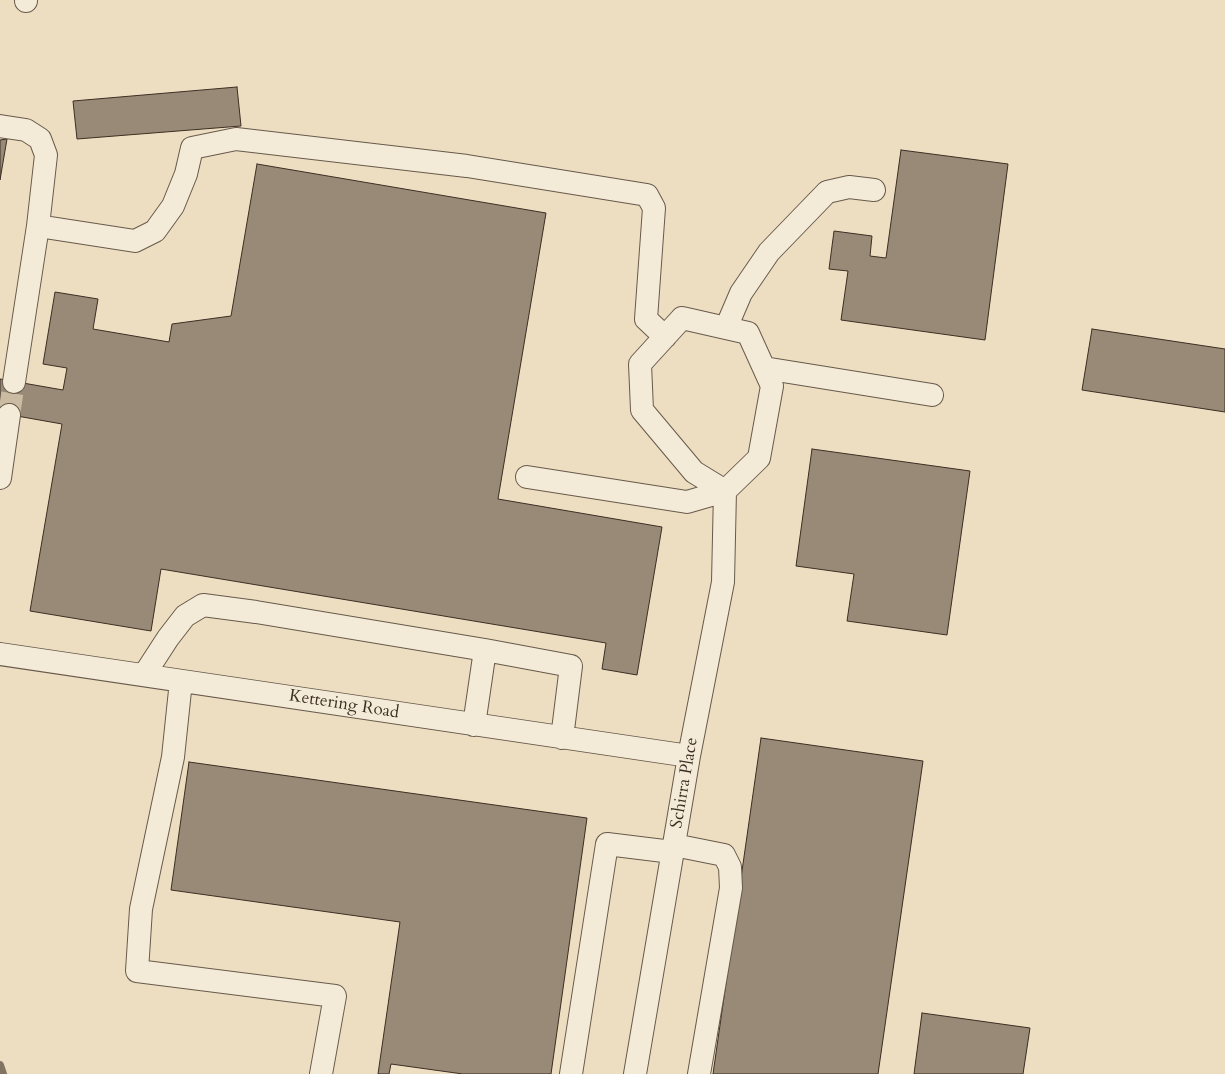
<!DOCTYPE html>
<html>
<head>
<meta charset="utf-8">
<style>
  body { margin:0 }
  canvas { display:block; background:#eddec2 }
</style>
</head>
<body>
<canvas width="1225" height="1074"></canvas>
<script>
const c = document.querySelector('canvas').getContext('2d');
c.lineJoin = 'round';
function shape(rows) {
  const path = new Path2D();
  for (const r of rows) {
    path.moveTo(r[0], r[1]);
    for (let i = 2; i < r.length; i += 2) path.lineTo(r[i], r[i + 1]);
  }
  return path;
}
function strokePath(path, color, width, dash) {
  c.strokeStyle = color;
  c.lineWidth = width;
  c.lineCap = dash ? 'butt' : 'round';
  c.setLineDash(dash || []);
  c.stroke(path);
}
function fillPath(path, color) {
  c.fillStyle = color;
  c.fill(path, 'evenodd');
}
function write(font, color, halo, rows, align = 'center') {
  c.font = font + ' Cardo,serif';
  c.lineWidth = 3;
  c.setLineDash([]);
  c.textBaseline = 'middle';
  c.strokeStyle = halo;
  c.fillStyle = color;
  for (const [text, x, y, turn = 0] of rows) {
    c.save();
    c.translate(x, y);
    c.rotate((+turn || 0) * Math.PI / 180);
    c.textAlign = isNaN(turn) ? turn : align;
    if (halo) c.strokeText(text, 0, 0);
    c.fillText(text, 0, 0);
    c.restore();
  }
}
strokePath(shape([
  [0,1065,3,1074]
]), '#827462', 8);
const building = shape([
  [237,87,241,126,77,139,73,101,237,87],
  [7,139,0,180,0,140,7,139],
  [901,150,1008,164,985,340,841,320,848,271,829,269,834,231,872,236,870,256,886,258,901,150],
  [257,164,546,213,498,499,662,527,637,675,602,669,606,643,161,569,151,631,30,611,62,424,0,413,0,379,63,390,67,368,43,364,55,292,98,299,93,329,169,342,172,324,231,316,257,164],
  [1092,329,1225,349,1225,412,1082,390,1092,329],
  [812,449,970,471,947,635,847,621,854,574,796,566,812,449],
  [761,738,923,761,878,1074,713,1074,761,738],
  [189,762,587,818,551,1074,463,1074,391,1064,389,1074,378,1074,400,922,171,890,189,762],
  [922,1013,1030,1028,1023,1074,914,1074,922,1013]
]);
fillPath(building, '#988a76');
strokePath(building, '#3c2e23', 1);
strokePath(shape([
  [9,415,14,382]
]), '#cabba2', 22, [22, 11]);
const minor = shape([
  [26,0,26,1],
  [0,126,26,130,40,139,46,155,38,226],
  [682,318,748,333,772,386,759,458,725,491,694,472,642,410,640,364,682,318],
  [726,328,741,293,769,252,827,192,849,187,874,190],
  [764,368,932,395],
  [14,382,38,226,135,241,155,231,173,206,186,174,192,148,236,139,467,166,647,195,654,208,646,319,665,337],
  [527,477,687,502,725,491,723,582,689,756,635,1074],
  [0,478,9,415],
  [485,650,571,666,562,738],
  [0,654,689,756],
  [144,675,168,638,185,616,203,605,256,612,485,650,474,725],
  [181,681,173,757,141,909,137,971,335,996,321,1074],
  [674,845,724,855,730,867,731,888,699,1074],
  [571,1074,607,844,672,852]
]);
strokePath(minor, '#685a4b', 24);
strokePath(minor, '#f3ead7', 22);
write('17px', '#3c2e23', '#f3ead7', [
  ["Kettering Road",344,705,9],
  ["Schirra Place",685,783,-80]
]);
</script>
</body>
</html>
